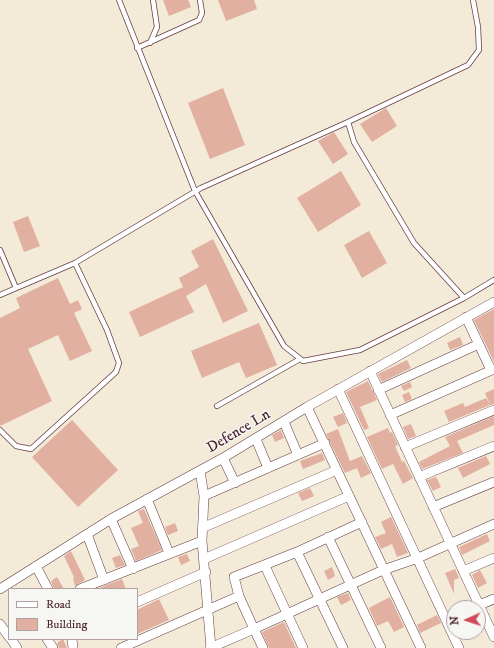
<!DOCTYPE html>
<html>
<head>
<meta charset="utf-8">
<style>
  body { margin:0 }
  #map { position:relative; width:494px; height:648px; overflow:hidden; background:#f3ead8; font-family:"IM FELL DW Pica",serif }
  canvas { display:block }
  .legend { position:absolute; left:8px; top:588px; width:130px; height:52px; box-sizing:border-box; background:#f6f6f2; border:1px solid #b1a0a2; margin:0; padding:5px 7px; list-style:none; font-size:12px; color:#4a1f2b }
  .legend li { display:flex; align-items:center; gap:8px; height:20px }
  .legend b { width:20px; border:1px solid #b1a0a2 }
  .north { position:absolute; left:446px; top:600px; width:40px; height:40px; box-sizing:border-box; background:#f6f6f2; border:1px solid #b1a0a2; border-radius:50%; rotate:267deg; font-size:11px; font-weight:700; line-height:16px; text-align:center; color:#4a1f2b }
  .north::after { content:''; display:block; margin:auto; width:14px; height:18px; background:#d1495b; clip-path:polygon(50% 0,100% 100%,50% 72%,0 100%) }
</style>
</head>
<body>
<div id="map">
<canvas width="494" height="648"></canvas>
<ul class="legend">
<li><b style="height:5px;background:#fff"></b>Road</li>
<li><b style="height:11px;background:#e2b0a0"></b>Building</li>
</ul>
<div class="north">N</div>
</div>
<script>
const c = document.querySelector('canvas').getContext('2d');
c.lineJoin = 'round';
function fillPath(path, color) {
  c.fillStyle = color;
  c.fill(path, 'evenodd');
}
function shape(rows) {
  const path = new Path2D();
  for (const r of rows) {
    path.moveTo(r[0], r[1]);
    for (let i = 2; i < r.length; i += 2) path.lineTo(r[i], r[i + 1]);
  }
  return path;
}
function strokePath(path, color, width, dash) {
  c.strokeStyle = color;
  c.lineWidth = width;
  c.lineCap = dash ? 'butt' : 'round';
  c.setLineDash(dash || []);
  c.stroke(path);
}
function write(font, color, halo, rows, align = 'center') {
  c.font = font + ' "IM FELL DW Pica",serif';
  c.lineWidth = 3;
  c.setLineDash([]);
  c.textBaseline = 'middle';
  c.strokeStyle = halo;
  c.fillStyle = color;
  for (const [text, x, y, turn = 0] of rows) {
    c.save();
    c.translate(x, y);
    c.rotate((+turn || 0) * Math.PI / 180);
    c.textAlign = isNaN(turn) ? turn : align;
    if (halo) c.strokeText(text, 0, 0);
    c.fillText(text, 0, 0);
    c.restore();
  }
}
fillPath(shape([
  [163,0,188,0,191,7,169,16],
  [218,0,254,0,257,9,226,21],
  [223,88,245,145,210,159,188,103],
  [386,108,397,126,372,142,360,124],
  [334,132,348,154,333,164,318,141],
  [341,171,361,205,318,232,297,198],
  [28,216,40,246,24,252,13,222],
  [369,231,387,263,362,278,344,245],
  [213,239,248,311,223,323,206,284,186,296,194,312,140,337,129,312,183,287,179,278,199,267,191,251],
  [58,278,70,304,78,300,82,309,74,313,92,351,70,361,58,335,28,349,52,401,0,426,0,318,20,308,16,298],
  [494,309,494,362,474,320],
  [259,323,277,365,246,378,239,362,202,378,191,351],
  [460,337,463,345,450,350,447,343],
  [407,360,411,368,382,382,378,374],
  [368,381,377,400,360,407,369,428,364,430,346,392],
  [410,382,412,387,404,391,401,386],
  [494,389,494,404,490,405,485,393],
  [409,392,412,399,405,402,402,395],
  [486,398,490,405,449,422,444,411,463,403,465,407],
  [343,413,347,423,338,427,333,417],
  [494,416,494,425,457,441,463,453,422,469,419,462,450,446,445,437],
  [72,420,118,470,78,507,32,457],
  [411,424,416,436,408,439,403,427],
  [388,428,390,433,392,432,398,445,395,446,402,462,404,461,413,478,403,484,393,464,382,469,367,437],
  [338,429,350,461,362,456,371,473,361,478,357,468,345,473,326,434],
  [281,430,284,438,275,442,272,435],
  [322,453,325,460,303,469,300,461],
  [486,456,490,464,463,478,458,468],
  [436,477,441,487,433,491,427,480],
  [310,488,314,496,302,501,298,493],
  [144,509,162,550,136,561,131,549,139,546,131,528,143,523,138,511],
  [391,517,408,553,397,557,392,544,381,549,375,537,386,533,381,522],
  [175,523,178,531,168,535,165,527],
  [487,534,490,541,462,555,459,547],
  [71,551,85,580,75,586,73,578,74,577,64,556],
  [187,554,190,561,181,565,178,557],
  [120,555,125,565,116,568,112,558],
  [332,567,335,576,328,580,324,571],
  [455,569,459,578,454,580,454,594,445,573],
  [480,570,487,583,478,588,472,575],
  [57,577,64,589,54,589,51,581],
  [122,579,126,589,97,589,106,585],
  [348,593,351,600,341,605,337,597],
  [390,597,404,627,394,632,388,621,377,626,369,608],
  [159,599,169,620,137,634,137,610],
  [454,608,454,618,452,619,448,610],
  [437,615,441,623,420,633,417,625],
  [480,621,484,629,478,631,478,622],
  [284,622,296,648,269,648,262,632],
  [63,639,67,648,59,648,57,643]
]), '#e2b0a0');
const lane = shape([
  [119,0,195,191,284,346,303,361,360,350,464,298,494,280],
  [150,43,157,27,153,0],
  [137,48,199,20,202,13,200,0],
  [348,122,354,142,414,243,464,298],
  [0,250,16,288],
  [0,295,75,263,201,188,348,122,468,65,479,50,478,27,473,0],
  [217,406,300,359],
  [0,430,16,446,31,449,116,372,119,363,107,330,75,263]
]);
const street = shape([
  [466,317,491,370],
  [370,371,494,637],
  [338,389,459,648],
  [378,390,479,344],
  [307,407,421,648],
  [390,415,494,369],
  [284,422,298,455],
  [256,439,268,468],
  [405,447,494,410],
  [223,458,235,483],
  [200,471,204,496,202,541,211,648],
  [419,477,494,446],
  [204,496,325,443],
  [147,499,169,553],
  [433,507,494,482],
  [111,519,133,569],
  [202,528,337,470],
  [87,534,104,580],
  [328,537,381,648],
  [297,552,343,648],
  [204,559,349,496],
  [36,566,48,589],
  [265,566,303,648],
  [463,571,494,558],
  [0,589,111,519,223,458,307,407,494,302],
  [80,589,202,541],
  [137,602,206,572],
  [479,605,494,599],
  [0,624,9,637],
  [11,639,17,648],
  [47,639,53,648],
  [72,639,73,648],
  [121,648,239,596],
  [210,648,254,629,239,596,234,577,297,552,362,522],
  [263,648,254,629,383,570,418,558,494,524]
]);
strokePath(lane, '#633d45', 6);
strokePath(street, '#633d45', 10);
strokePath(lane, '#fff', 4.5);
strokePath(street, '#fff', 9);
write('15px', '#4a1f2b', '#f6f6f2', [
  ["Defence Ln",239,432,-31]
]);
</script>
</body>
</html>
